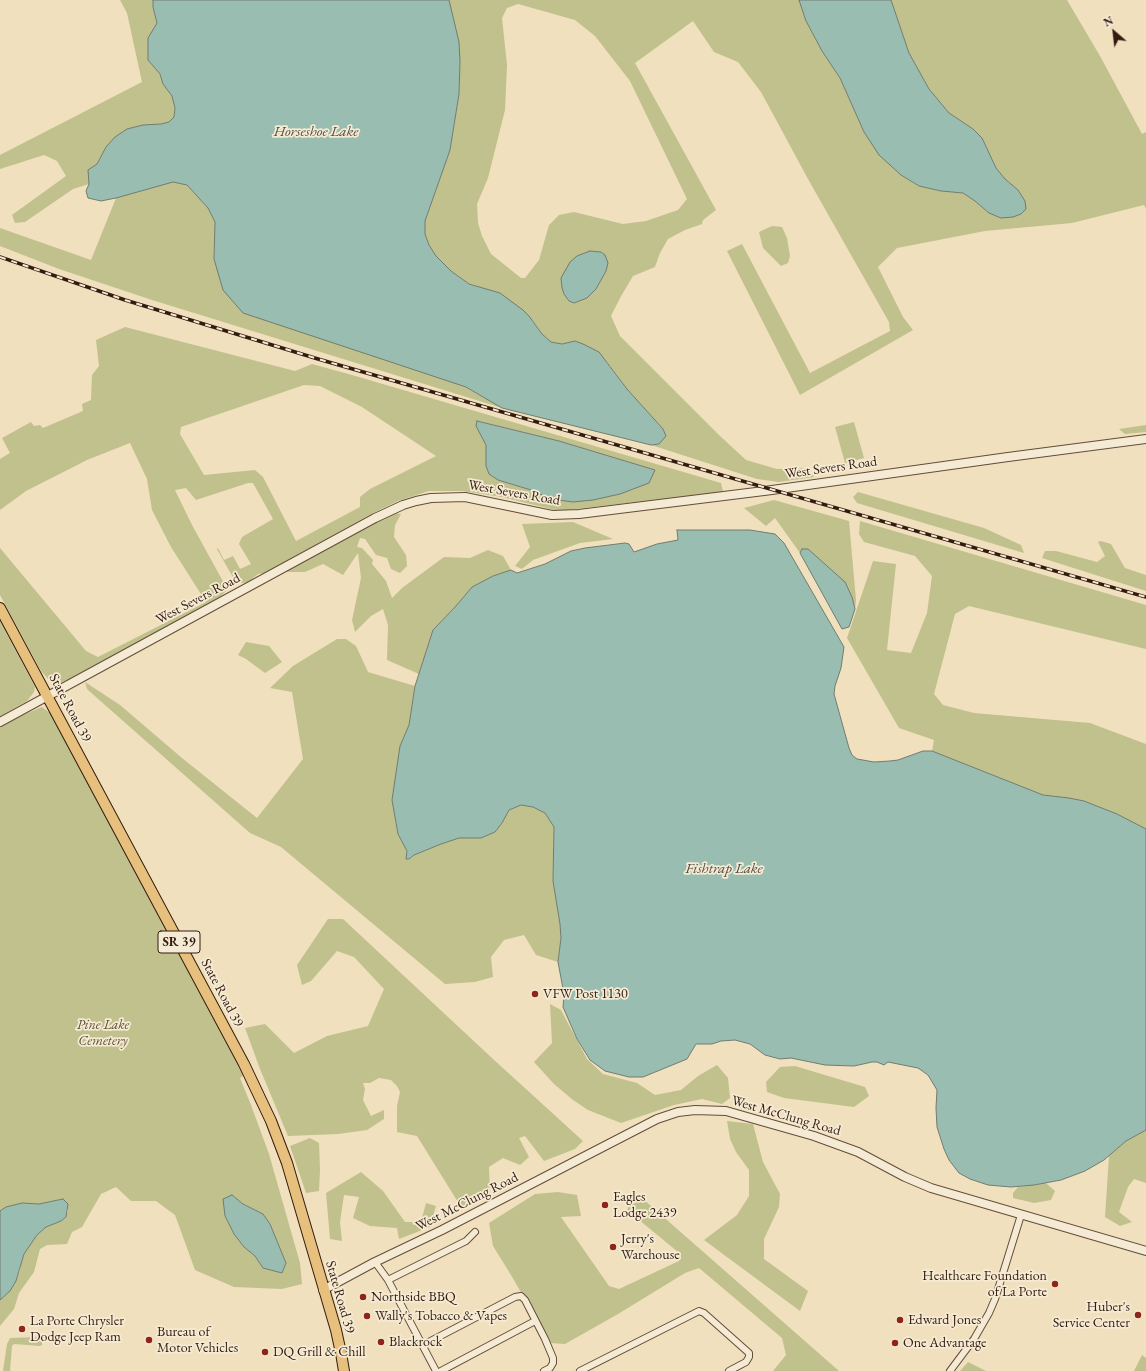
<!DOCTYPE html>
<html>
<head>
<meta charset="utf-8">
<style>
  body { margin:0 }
  #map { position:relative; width:1146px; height:1371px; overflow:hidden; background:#f0e0bd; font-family:"EB Garamond",serif }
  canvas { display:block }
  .north { position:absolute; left:1094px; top:12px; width:40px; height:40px; -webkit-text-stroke:3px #f5ebd4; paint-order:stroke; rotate:332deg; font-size:11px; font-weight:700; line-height:16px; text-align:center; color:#341b0f }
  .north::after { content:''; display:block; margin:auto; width:14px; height:18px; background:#341b0f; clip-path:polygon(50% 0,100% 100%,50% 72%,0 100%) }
</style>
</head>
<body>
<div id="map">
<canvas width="1146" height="1371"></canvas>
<div class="north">N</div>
</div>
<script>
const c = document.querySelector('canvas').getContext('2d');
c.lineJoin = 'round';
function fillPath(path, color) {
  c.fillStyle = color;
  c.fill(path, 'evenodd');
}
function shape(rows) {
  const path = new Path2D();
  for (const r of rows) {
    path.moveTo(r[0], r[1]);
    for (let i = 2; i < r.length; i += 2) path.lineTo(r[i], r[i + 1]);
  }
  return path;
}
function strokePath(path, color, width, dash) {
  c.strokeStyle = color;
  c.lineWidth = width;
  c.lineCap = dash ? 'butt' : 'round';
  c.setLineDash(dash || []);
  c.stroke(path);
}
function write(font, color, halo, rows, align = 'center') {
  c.font = font + ' "EB Garamond",serif';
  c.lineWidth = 3.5;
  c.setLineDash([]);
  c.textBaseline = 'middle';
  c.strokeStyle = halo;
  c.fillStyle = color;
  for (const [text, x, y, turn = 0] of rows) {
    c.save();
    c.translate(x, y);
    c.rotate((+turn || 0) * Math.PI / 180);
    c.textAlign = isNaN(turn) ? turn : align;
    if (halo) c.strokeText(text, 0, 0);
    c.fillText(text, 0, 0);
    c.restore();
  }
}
fillPath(shape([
  [120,0,153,0,153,7,157,24,148,38,148,60,160,74,163,84,172,96,175,108,174,117,169,122,161,124,143,125,106,147,97,164,89,170,89,184,73,189,25,222,15,223,12,215,66,176,57,161,44,155,0,169,0,155,142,82,127,13],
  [449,0,799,0,806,21,822,51,840,78,864,132,901,175,918,186,941,191,963,193,975,201,989,213,1018,190,1005,179,996,168,982,138,973,129,949,113,929,89,909,53,891,0,1067,0,1100,56,1142,134,1146,132,1146,209,1144,205,1072,223,985,231,897,248,878,267,903,317,913,330,800,395,727,251,742,244,810,373,890,331,889,322,808,179,761,92,738,62,714,52,693,21,635,63,716,210,703,220,702,224,685,230,668,239,660,253,655,267,633,276,620,298,611,316,620,336,719,435,746,460,777,469,808,468,814,477,779,482,757,479,651,445,659,444,663,429,627,389,608,363,575,341,562,344,551,342,542,334,533,321,474,285,469,284,451,271,436,256,429,245,425,234,425,221,450,150,459,94,460,61],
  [518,4,575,20,595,36,630,81,687,199,678,210,646,221,623,224,574,212,559,215,549,225,539,260,525,278,521,278,491,254,482,236,478,223,477,204,488,178,505,110,507,65,502,18,507,8],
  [590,251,601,252,606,271,596,289,587,298,574,303,569,301,564,294,562,288,577,256],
  [173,181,187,185,208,208,215,222,214,259,466,387,502,408,152,300,59,269,0,246,0,228,91,260,116,198],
  [772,226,782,227,787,238,790,256,788,263,781,266,763,248,759,232],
  [125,327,295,371,312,364,352,375,721,483,723,492,559,511,502,497,462,491,429,491,398,501,371,514,264,573,258,574,248,582,243,583,235,581,217,549,218,548,224,560,233,556,240,569,251,564,239,544,242,537,273,519,253,483,248,483,196,500,186,488,175,490,192,525,225,585,226,591,220,597,70,679,60,683,50,681,41,671,0,595,0,548,86,651,98,657,206,602,171,547,152,510,147,479,130,443,87,460,26,491,0,510,0,459,10,453,2,438,31,422,34,426,40,425,43,428,83,411,82,404,91,400,92,375,99,366,96,340],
  [304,385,320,386,362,407,436,456,370,489,360,497,360,507,296,541,263,477,255,470,204,475,180,434,181,427],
  [478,421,559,441,655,470,551,499,531,490,498,480,490,474,486,466,486,445],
  [854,422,864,458,845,463,835,427],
  [1146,425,1146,432,1125,434,1119,429],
  [858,492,984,528,1021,545,1024,553,857,503,853,497],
  [774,500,849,521,856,600,855,609,852,597,819,560,808,549,802,549,800,553,775,518,766,526,744,508],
  [395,513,401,514,395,525,394,537,406,555,407,566,400,573,391,569,387,558,376,555,365,539,360,538,357,547,362,548,373,560,372,564,386,581,392,598,402,588,444,557,470,558,488,550,503,556,511,570,493,576,472,587,456,606,433,630,419,674,387,660,388,625,383,609,371,616,355,632,352,620,361,578,358,553,343,575,323,564,305,572,284,572,355,532],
  [860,521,1146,605,1146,649,969,606,955,614,934,694,943,705,974,713,1090,723,1146,744,1146,829,1117,814,1084,801,1043,795,932,751,934,740,899,728,847,638,873,561,896,564,887,650,911,653,927,613,932,576,915,556,864,542,859,534],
  [573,522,613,539,580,543,533,560,522,569,515,566,530,547,522,524],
  [1101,541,1111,544,1125,568,1146,575,1146,591,1042,558,1045,551,1056,551,1097,562,1105,556,1098,542],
  [0,621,35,687,34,692,27,701,0,716],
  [337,639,346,639,356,646,368,672,415,686,409,725,400,747,395,819,398,834,407,851,406,856,409,859,414,855,441,844,459,838,481,838,495,832,502,823,509,810,521,805,533,807,545,813,554,827,553,881,560,924,561,938,558,962,536,955,524,935,504,940,491,957,493,977,475,982,445,984,281,847,250,833,105,705,87,689,85,682,120,705,182,758,257,818,303,759,292,692,270,688,293,666],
  [246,642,269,646,282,662,265,673,246,659,238,655],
  [42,707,50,713,244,1075,240,1078,251,1105,269,1154,300,1263,302,1284,282,1289,234,1287,195,1270,175,1215,156,1201,131,1201,116,1187,101,1194,82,1227,72,1232,67,1244,47,1245,40,1249,34,1272,19,1293,14,1309,0,1326,0,1300,10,1291,20,1271,21,1263,24,1254,37,1235,46,1227,61,1221,66,1217,68,1210,68,1204,63,1199,39,1204,22,1203,6,1207,0,1211,0,727,23,715],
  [232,1195,243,1204,263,1214,270,1224,286,1263,282,1273,263,1268,255,1256,244,1247,234,1234,225,1216],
  [328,919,343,919,493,1059,583,1141,575,1149,544,1161,525,1136,519,1138,529,1157,520,1165,503,1158,489,1167,490,1195,461,1207,417,1136,397,1132,397,1106,400,1092,397,1086,391,1080,379,1078,370,1083,363,1083,365,1089,363,1100,371,1116,384,1110,384,1119,367,1130,338,1134,288,1136,260,1069,245,1028,265,1024,294,1053,327,1036,368,1026,384,989,354,957,337,951,311,981,302,985,297,965],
  [550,1004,561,1010,587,1059,603,1074,637,1083,655,1095,681,1090,698,1076,717,1065,728,1078,730,1098,722,1104,702,1099,674,1105,621,1123,588,1110,573,1100,554,1084,534,1062,552,1043],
  [795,1066,865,1087,869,1096,854,1107,784,1098,767,1092,766,1082,780,1067],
  [727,1121,753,1124,763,1162,780,1194,779,1207,764,1239,764,1259,808,1291,800,1311,704,1240,737,1215,749,1196,749,1170,736,1152,730,1139],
  [1146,1130,1146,1183,1134,1179,1128,1187,1119,1212,1132,1222,1120,1226,1105,1217,1109,1156,1126,1141],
  [310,1138,319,1143,320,1170,319,1191,306,1193,290,1146],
  [361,1172,383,1191,405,1222,421,1222,426,1203,436,1206,430,1227,399,1239,397,1228,370,1226,353,1218,359,1197,344,1195,340,1222,342,1241,330,1239,326,1193],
  [1046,1183,1055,1191,1051,1200,1034,1203,1013,1198,1013,1193,1018,1187],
  [558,1192,577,1195,581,1216,561,1217,609,1286,619,1289,679,1261,678,1252,627,1210,629,1206,643,1199,839,1371,773,1371,786,1355,782,1338,699,1268,685,1273,618,1314,565,1344,550,1343,511,1275,493,1246,489,1223,535,1194],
  [39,1337,42,1341,42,1345,40,1346,14,1344,12,1346,10,1371,3,1371,7,1344,10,1338],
  [1142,1355,1146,1358,1146,1371,1134,1371],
  [968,1362,986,1371,960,1371]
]), '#c0c18d');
const water = shape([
  [153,0,449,0,459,42,460,61,459,94,450,150,425,221,425,234,429,245,436,256,451,271,469,284,500,293,523,310,529,316,542,334,551,342,562,344,575,341,583,344,599,352,627,389,663,429,666,436,659,444,651,445,502,408,466,387,243,313,223,290,214,259,215,222,208,208,187,185,173,182,116,198,101,201,88,198,86,191,89,184,88,170,97,164,106,147,115,137,127,129,143,125,161,124,169,122,174,117,175,108,172,96,163,84,160,74,148,60,148,38,157,23,153,7,153,0],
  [799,0,891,0,909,53,929,89,949,113,973,129,982,138,996,168,1005,179,1018,190,1025,201,1026,209,1021,214,1013,217,1001,218,989,213,975,201,963,193,941,191,919,186,901,175,879,155,864,132,840,78,822,51,806,21,799,0],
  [590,251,601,252,605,255,608,263,606,271,596,289,587,298,574,303,569,301,564,294,562,288,561,278,570,262,577,256,590,251],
  [477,421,559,441,655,470,649,483,620,494,593,500,573,502,551,499,531,490,498,480,489,474,486,466,486,445,476,426,477,421],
  [677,530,750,530,775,534,784,543,844,647,841,668,835,686,834,694,849,748,852,755,857,759,874,762,890,761,898,760,923,751,932,751,1043,795,1069,798,1084,801,1117,814,1146,829,1146,1130,1126,1141,1104,1160,1085,1171,1061,1180,1034,1185,1011,1187,988,1185,970,1179,959,1173,949,1160,944,1149,937,1127,936,1108,937,1090,928,1075,918,1068,888,1062,884,1065,877,1062,872,1062,854,1066,825,1065,791,1058,780,1059,765,1055,750,1044,735,1040,721,1041,712,1044,696,1044,687,1059,643,1077,629,1077,605,1071,590,1060,577,1039,563,1007,564,994,558,962,561,938,560,924,553,881,554,827,545,813,533,807,521,805,509,810,502,823,495,832,481,838,459,838,441,844,414,855,409,859,406,859,407,851,398,834,392,800,400,746,409,725,415,686,433,630,456,606,472,587,493,576,511,570,517,573,545,564,571,551,585,548,625,543,629,544,634,552,657,544,678,540,677,530],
  [802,549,808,549,845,582,852,597,855,609,849,627,842,629,800,553,802,549],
  [232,1195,243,1204,263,1214,270,1224,286,1263,282,1273,263,1268,255,1256,244,1247,234,1234,225,1216,223,1199,232,1195],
  [63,1199,68,1204,66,1217,61,1221,46,1227,37,1235,24,1254,16,1281,10,1291,0,1300,0,1211,6,1207,22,1203,39,1204,63,1199]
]);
fillPath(water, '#9abdb1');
strokePath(water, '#717c70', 1);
const minor = shape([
  [375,1262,388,1280,436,1371],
  [388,1280,466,1241,475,1232],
  [423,1345,515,1297,521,1296,525,1300,545,1339,553,1358,553,1363,550,1368,544,1371],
  [441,1371,535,1321],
  [580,1371,699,1311,704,1313,749,1353,749,1357,746,1362,729,1371],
  [950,1371,974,1339,989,1313,995,1299,1021,1215]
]);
const tertiary = shape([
  [0,722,375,518,403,505,416,501,431,498,465,497,552,515,579,514,772,490,1008,457,1146,439],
  [323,1290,375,1262,442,1230,657,1119,678,1112,695,1110,726,1111,814,1136,858,1152,905,1177,931,1188,1146,1251]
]);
const primary = shape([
  [0,608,244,1064,271,1121,287,1163,336,1330,341,1353,344,1371]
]);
strokePath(minor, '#634c3a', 8);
strokePath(tertiary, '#634c3a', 10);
strokePath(primary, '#341b0f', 12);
strokePath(minor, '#f5ebd4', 6);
strokePath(tertiary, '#f5ebd4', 8);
strokePath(primary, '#e8c07e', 10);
const rail = shape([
  [0,257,125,300,318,359,1146,597]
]);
strokePath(rail, '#341b0f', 3.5);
strokePath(rail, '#f5ebd4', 2, [6]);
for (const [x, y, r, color] of [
  [535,994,4,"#8f2418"],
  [605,1205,4,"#8f2418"],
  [613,1247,4,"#8f2418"],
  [1055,1284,4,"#8f2418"],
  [363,1297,4,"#8f2418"],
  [1138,1315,4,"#8f2418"],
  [367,1316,4,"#8f2418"],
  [900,1320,4,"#8f2418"],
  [22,1329,4,"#8f2418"],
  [149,1340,4,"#8f2418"],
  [381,1342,4,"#8f2418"],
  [895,1343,4,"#8f2418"],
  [265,1352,4,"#8f2418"]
]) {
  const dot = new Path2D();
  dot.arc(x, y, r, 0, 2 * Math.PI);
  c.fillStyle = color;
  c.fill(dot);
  strokePath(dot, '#f5ebd4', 1.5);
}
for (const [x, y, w] of [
  [179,942,42]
]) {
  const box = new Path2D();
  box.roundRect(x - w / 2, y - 11, w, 22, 3);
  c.fillStyle = '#f5ebd4';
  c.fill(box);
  strokePath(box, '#341b0f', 1);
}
write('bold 13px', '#341b0f', null, [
  ["SR 39",179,942]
]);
write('14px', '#341b0f', '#f5ebd4', [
  ["West Severs Road",831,468,-8],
  ["West Severs Road",514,493,10],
  ["West Severs Road",198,599,-28],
  ["State Road 39",70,708,62],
  ["State Road 39",222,993,62],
  ["West McClung Road",786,1116,16],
  ["West McClung Road",467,1202,-27],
  ["State Road 39",340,1297,74]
]);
write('14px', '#341b0f', '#f5ebd4', [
  ["VFW Post 1130",543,994],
  ["Eagles",613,1197],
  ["Lodge 2439",613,1213],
  ["Jerry's",621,1239],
  ["Warehouse",621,1255],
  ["Healthcare Foundation",1047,1276,"right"],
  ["of La Porte",1047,1292,"right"],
  ["Northside BBQ",371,1297],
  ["Huber's",1130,1307,"right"],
  ["Service Center",1130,1323,"right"],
  ["Wally's Tobacco & Vapes",375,1316],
  ["Edward Jones",908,1320],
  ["La Porte Chrysler",30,1321],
  ["Dodge Jeep Ram",30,1337],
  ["Bureau of",157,1332],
  ["Motor Vehicles",157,1348],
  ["Blackrock",389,1342],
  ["One Advantage",903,1343],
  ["DQ Grill & Chill",273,1352]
], 'left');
write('italic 14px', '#5e4d35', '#f5ebd4', [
  ["Pine Lake",103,1025],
  ["Cemetery",103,1041]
]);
write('italic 15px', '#534c40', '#f5ebd4', [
  ["Horseshoe Lake",316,132],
  ["Fishtrap Lake",724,869]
]);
</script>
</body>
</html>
